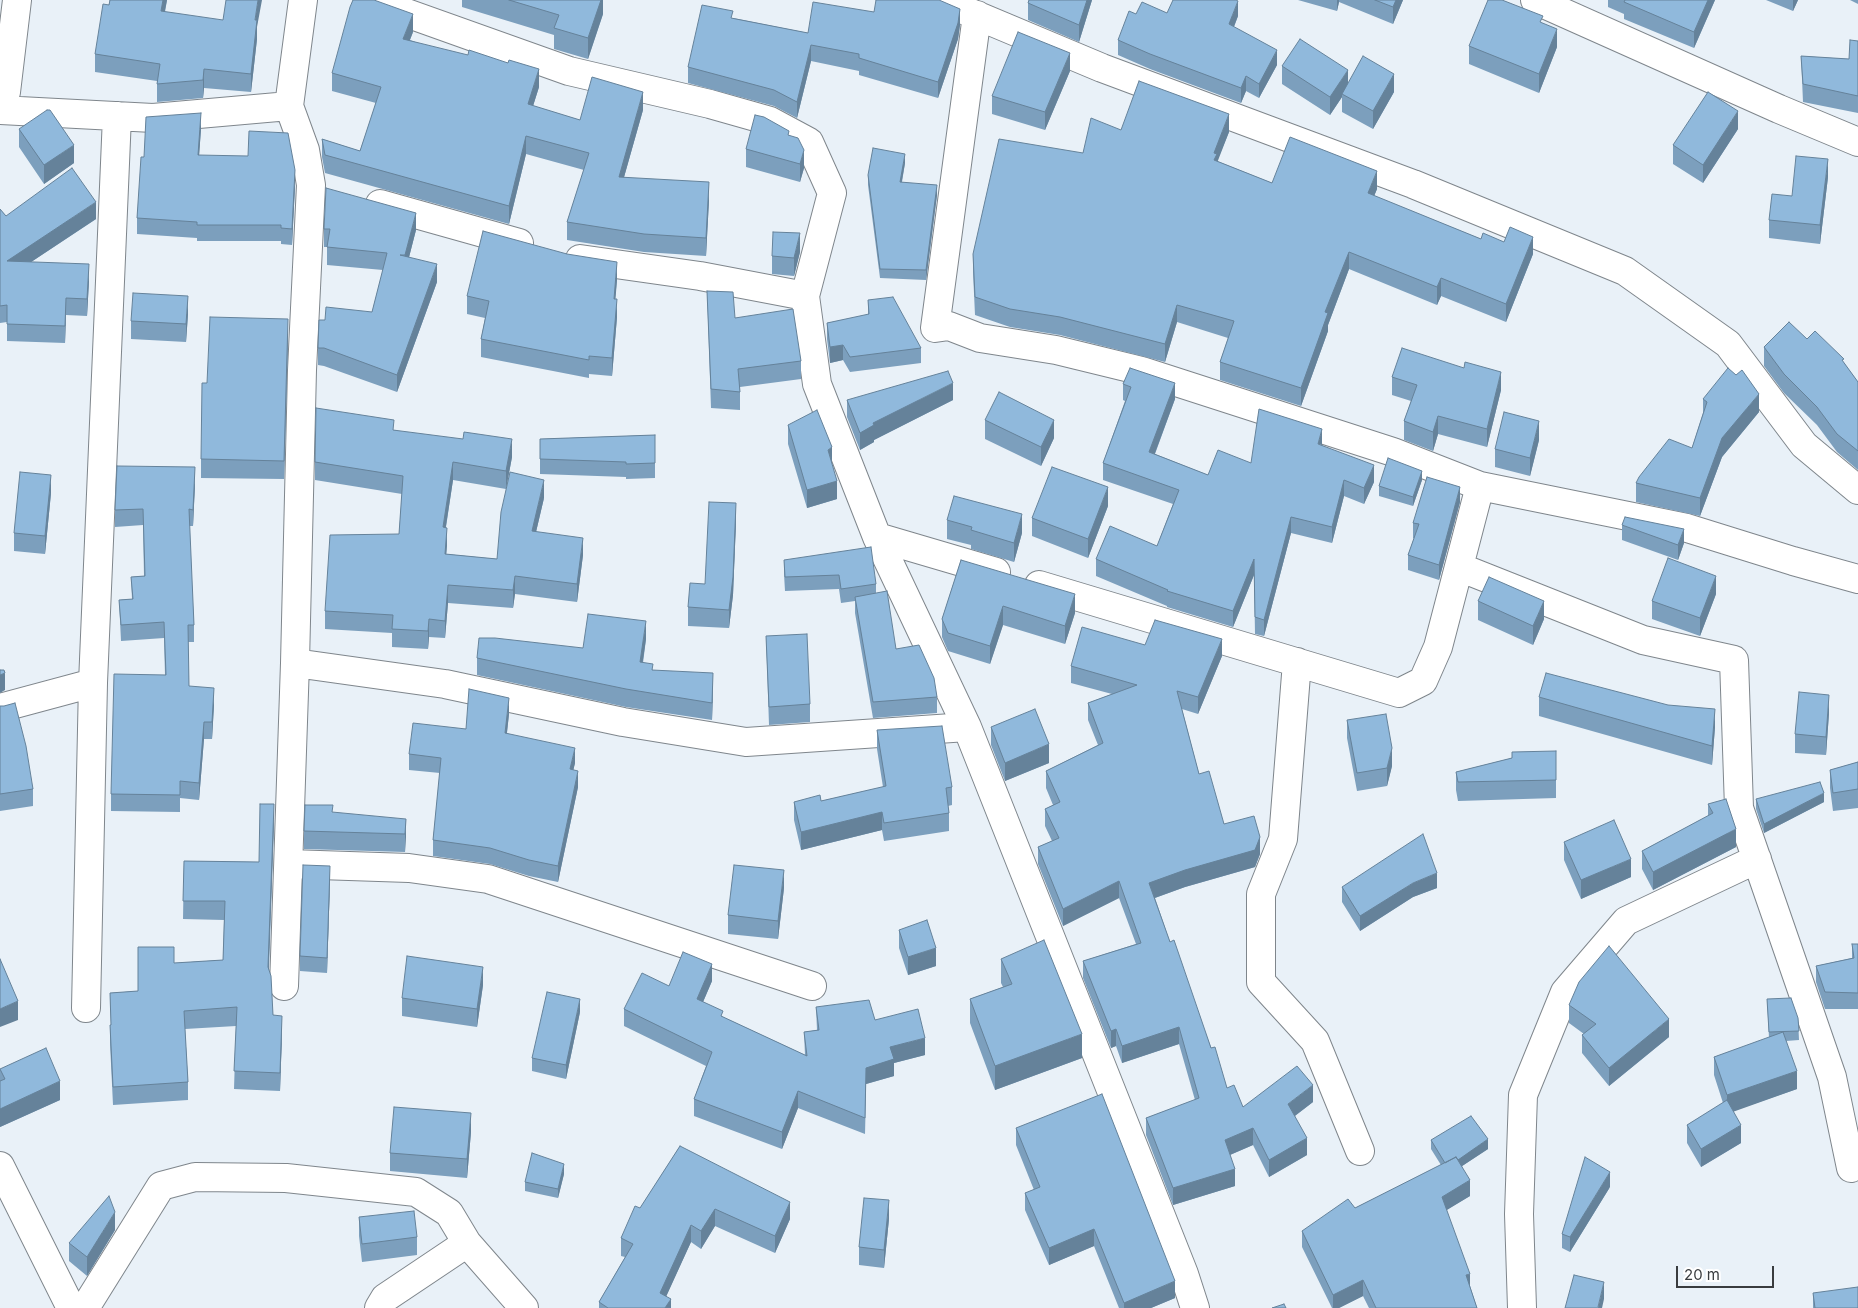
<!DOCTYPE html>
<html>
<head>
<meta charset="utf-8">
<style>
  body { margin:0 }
  #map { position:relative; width:1858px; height:1308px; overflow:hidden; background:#e9f1f8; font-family:Inter,sans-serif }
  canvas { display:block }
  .scale { position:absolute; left:1676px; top:1266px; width:98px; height:22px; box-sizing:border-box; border:2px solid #393c3f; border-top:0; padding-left:6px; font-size:15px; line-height:18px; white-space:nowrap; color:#393c3f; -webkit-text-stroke:4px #fff; paint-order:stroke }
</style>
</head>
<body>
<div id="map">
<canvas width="1858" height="1308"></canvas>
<div class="scale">20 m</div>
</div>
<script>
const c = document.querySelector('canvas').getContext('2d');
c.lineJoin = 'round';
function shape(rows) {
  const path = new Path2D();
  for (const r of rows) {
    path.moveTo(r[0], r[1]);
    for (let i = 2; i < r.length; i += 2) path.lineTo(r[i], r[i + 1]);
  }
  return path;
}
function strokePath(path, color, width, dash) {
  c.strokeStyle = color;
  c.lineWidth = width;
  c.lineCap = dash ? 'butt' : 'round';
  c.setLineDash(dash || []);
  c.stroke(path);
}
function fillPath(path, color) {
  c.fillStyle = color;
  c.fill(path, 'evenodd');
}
const minor = shape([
  [370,0,569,71,710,104,770,121,809,142,832,193,805,296,817,384,877,537,967,727,1184,1274,1195,1308],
  [940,0,1102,68,1413,184,1625,271,1728,344,1804,445,1858,490],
  [1535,0,1779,109,1858,142],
  [977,15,935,328,949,326,980,338,1056,350,1142,371,1393,452,1480,486,1687,528,1793,561,1858,579],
  [0,105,6,92,17,0],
  [0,110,153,118,289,106],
  [380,204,519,243],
  [580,259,700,276,805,296],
  [877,537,996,572],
  [1459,567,1643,640,1734,660,1739,808,1832,1077,1851,1168],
  [1039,585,1399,693,1423,681,1438,647,1480,486],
  [1297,662,1283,839,1261,894,1261,982,1315,1041,1360,1151],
  [295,663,445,684,623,722,746,742,967,727],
  [0,708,93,683],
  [289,864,409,868,488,879,812,986],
  [284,986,295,663,302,370,311,185,305,150,289,106,303,0],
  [86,1008,93,683,117,116],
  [0,1166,71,1308],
  [85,1308,161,1186,195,1177,286,1178,416,1192,449,1213,467,1243,524,1308],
  [379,1308,385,1298,467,1243],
  [1522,1308,1519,1214,1523,1095,1565,992,1626,921,1757,859]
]);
strokePath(minor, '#7f868c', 30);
strokePath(minor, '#fff', 28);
fillPath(shape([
  [110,0,167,0,165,12,257,27,257,39,251,92,204,88,203,98,157,102,157,81,95,72,95,54],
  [462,0,603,0,603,14,588,59,554,49,554,35,462,7],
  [1092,0,1079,42,1028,20,1028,3],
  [1298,0,1403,0,1393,24,1339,2,1337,11],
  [1608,0,1715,0,1694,48,1624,19,1624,14,1608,7],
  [1766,0,1798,0,1793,11],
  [1850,0,1858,0,1858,4],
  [874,12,960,25,958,39,938,98,859,75,859,71,811,61,797,118,774,106,688,83,688,67,733,18,808,33],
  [1167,13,1238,16,1234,27,1277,65,1259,98,1246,91,1241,103,1150,69,1118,55,1118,40,1136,14],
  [1543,23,1557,47,1539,93,1469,64,1469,46],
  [413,32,410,40,539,87,533,106,580,120,643,110,624,177,709,200,706,256,644,252,567,240,567,222,584,170,526,154,509,224,325,173,322,157,322,139,360,151,376,103,332,91,332,73],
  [1858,41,1858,113,1803,102,1801,56,1849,59],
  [1282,66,1348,84,1394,92,1373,129,1342,112,1342,97,1330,115,1282,84],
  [1070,71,1045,130,992,114,992,96],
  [19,129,74,163,44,184,19,147],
  [201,129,199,155,295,186,292,245,281,244,281,241,197,241,197,238,137,234,137,218,144,157],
  [1738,129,1703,183,1673,164,1673,145],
  [1121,130,1229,132,1217,161,1272,183,1377,189,1374,196,1481,239,1533,254,1506,322,1441,296,1437,305,1349,269,1328,325,1328,331,1301,406,1220,380,1220,362,1228,338,1177,322,1165,362,1060,335,1010,327,975,315,973,272,973,254,1083,153],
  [789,135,804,168,800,182,746,167,746,149],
  [905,163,902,182,937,195,926,280,880,278,868,185,868,175],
  [1828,177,1820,244,1769,238,1769,220,1792,196],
  [0,209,6,216,96,219,31,262,89,281,87,316,66,315,65,343,7,341,7,322,0,323],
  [324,229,416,230,409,257,437,282,397,392,324,366,318,365,318,348,372,312,383,270,327,265,327,247,324,247],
  [800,252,794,276,772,274,772,256],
  [617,280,615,299,617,317,612,376,589,374,589,378,481,357,481,339,485,318,467,314,467,296],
  [707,291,735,318,801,361,801,379,740,387,740,410,711,408],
  [868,300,921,348,921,363,850,372,843,360,830,363,827,339,827,323,868,315],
  [188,314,186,342,131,339,131,321],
  [288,337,284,479,201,478,201,459],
  [1807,339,1844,363,1858,382,1858,470,1837,452,1817,425,1784,393,1764,366,1764,347],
  [1464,368,1501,390,1487,447,1438,434,1433,451,1404,440,1404,421,1411,401,1392,395,1392,377],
  [1123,384,1175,399,1155,454,1208,475,1251,463,1322,445,1374,482,1364,504,1344,496,1332,543,1291,533,1264,636,1255,634,1254,575,1233,627,1167,607,1167,606,1096,576,1096,559,1157,546,1173,504,1103,480,1103,463,1125,401,1123,400],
  [1703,399,1759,412,1722,457,1700,516,1636,502,1636,483,1692,448,1703,413],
  [847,400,953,400,874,440,874,442,860,450,847,417],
  [985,420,1054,438,1041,466,985,439],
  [788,425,832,465,837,499,807,508,788,444],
  [394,430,512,457,506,489,453,480,446,527,447,545,446,554,497,559,544,498,536,532,583,555,577,602,515,594,513,608,448,603,445,638,429,637,428,649,392,647,392,633,325,629,325,611,399,534,402,494,315,480,315,462],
  [655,435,655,478,626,479,626,477,540,474,540,439],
  [1539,440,1530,476,1495,467,1495,449],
  [1422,480,1413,506,1379,496,1379,486],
  [195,484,193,526,189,526,194,625,194,642,188,642,189,686,214,705,212,739,204,739,199,800,180,798,180,812,111,811,111,794,165,675,164,638,121,641,119,600,132,599,131,577,144,576,143,525,115,527,115,510],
  [51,493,45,554,14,551,14,533],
  [1460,502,1439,580,1408,570,1408,555,1414,538,1413,538,1413,523],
  [1108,506,1088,558,1032,536,1032,518],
  [947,520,1022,533,1014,562,971,549,971,545,947,539],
  [736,522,733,595,729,628,688,626,688,607,705,584],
  [1622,525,1684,543,1678,560,1622,540],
  [784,560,876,584,876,593,896,649,937,697,937,713,873,718,855,613,855,601,841,603,839,589,785,591,784,574],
  [961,560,1075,613,1065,644,1003,625,990,664,948,651,942,637,942,619],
  [1716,594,1700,636,1652,619,1652,601],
  [1478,601,1544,619,1533,645,1478,620],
  [766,636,810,704,810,722,769,725],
  [646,639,643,663,653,670,713,690,712,720,626,707,477,675,477,658,583,648],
  [1145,645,1222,656,1198,714,1182,709,1199,774,1224,824,1260,854,1255,867,1185,887,1155,898,1170,942,1227,1088,1243,1107,1313,1102,1295,1116,1307,1155,1269,1177,1253,1145,1230,1155,1235,1186,1173,1205,1146,1135,1146,1118,1195,1100,1179,1044,1122,1063,1116,1046,1111,1048,1083,978,1083,961,1136,944,1119,898,1063,926,1038,864,1038,847,1052,841,1045,826,1045,809,1053,805,1046,788,1046,771,1098,745,1088,720,1088,703,1112,694,1071,683,1071,666],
  [1539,697,1715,727,1712,765,1539,716],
  [0,706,33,789,33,806,0,811],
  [1829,713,1826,755,1795,753,1795,734],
  [509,714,507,733,575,763,573,770,578,787,558,882,529,876,490,864,433,856,433,840,440,773,409,770,409,754,466,729],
  [1347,720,1392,766,1387,786,1357,791,1347,738],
  [991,727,1049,763,1005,781,991,745],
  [877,730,952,787,952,805,948,806,949,813,949,831,884,841,882,830,801,850,794,820,794,802,821,801,883,787,877,749],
  [1556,751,1556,798,1458,801,1456,790,1456,772,1512,758],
  [1858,762,1858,808,1833,811,1830,788,1830,770],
  [1756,799,1824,802,1764,833,1756,809],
  [1708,804,1736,847,1653,890,1642,869,1642,851,1708,816],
  [406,819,405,852,304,849,304,831],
  [274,822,269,969,273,1015,282,1034,280,1091,234,1089,236,1026,185,1029,188,1082,188,1100,113,1105,110,1043,110,1025,111,1025,110,993,138,991,174,963,223,960,224,920,183,919,184,861,259,862],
  [1564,842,1631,877,1581,899,1564,860],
  [330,881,327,973,300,971,300,956],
  [1342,887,1437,888,1413,897,1360,931,1342,902],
  [784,888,778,939,728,934,728,915],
  [899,930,936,966,908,975,899,948],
  [1852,944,1858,944,1858,1009,1825,1009,1816,982,1816,966,1852,958],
  [1001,959,1082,1058,995,1090,970,1023,970,999,1003,987,1001,983],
  [712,981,703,1002,723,1017,805,1055,804,1032,817,1030,816,1007,875,1020,925,1055,894,1063,894,1076,866,1084,865,1134,798,1108,782,1149,694,1116,694,1099,706,1066,624,1026,624,1009,669,986],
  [483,985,477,1027,402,1016,402,998],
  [1767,999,1798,1018,1799,1040,1786,1041,1797,1089,1733,1111,1741,1143,1701,1167,1687,1143,1687,1125,1723,1103,1714,1075,1714,1057,1769,1038],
  [1569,1005,1669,1037,1609,1086,1582,1053,1582,1035,1584,1034,1569,1023],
  [580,1012,566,1079,532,1071,532,1058],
  [0,1069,60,1100,0,1127],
  [1016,1128,1175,1298,1151,1308,1119,1308,1094,1246,1049,1265,1025,1210,1025,1193,1034,1190,1016,1145],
  [471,1132,467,1178,390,1171,390,1153],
  [1431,1140,1488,1149,1462,1166,1470,1196,1446,1210,1470,1286,1477,1308,1369,1308,1363,1296,1339,1308,1332,1308,1302,1247,1302,1231,1355,1208,1441,1165,1431,1149],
  [680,1146,790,1219,775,1253,715,1226,701,1249,691,1242,666,1296,671,1308,599,1308,599,1302,625,1257,621,1256,621,1238],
  [564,1174,558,1198,525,1191,525,1182],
  [1610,1187,1570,1252,1562,1248,1562,1234],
  [359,1217,417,1237,417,1255,362,1262,359,1236],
  [889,1219,884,1268,859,1265,859,1247],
  [115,1230,87,1276,69,1261,69,1243],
  [1813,1293,1858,1308,1813,1308]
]), '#7c9fbd');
fillPath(shape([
  [163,0,167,0,161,30,161,11],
  [258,0,262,0,257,27,257,39,251,92,251,74,255,20],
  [601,0,603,0,603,14,588,59,588,38],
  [1087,0,1092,0,1079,42,1079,25],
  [1337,0,1339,0,1339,2,1337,11],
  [1396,0,1403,0,1393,24,1393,7],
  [1708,0,1715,0,1694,48,1694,32],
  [1793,0,1798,0,1793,11],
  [1238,1,1238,16,1229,39,1229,24],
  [960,9,960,25,958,39,938,98,938,82],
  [413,14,413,32,403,57,403,39],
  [1557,29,1557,47,1539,93,1539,74],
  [811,45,811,61,797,118,797,102],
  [1277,50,1277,65,1259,98,1259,84],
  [1070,53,1070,71,1045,130,1045,112],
  [204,69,204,88,203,98,203,80],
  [539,69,539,87,528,122,528,104],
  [1348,70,1348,89,1342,94,1342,97,1330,115,1330,97],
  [1394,74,1394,92,1373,129,1373,111],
  [1246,76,1246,91,1241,103,1241,88],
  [643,92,643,110,619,195,619,177],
  [1738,111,1738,129,1703,183,1703,165],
  [201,113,201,129,198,171,198,155],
  [1229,114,1229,132,1217,163,1214,178,1214,153],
  [526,136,526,154,509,224,509,206],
  [74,145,74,163,44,184,44,165],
  [804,150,804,168,800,182,800,164],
  [905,154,905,163,900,191,900,182],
  [1828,159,1828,177,1820,244,1820,225],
  [295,170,295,186,292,245,292,229],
  [1377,171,1377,189,1368,211,1368,193],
  [709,182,709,200,706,256,706,238],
  [937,185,937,195,926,280,926,270],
  [96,202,96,219,7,278,7,261],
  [416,213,416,230,405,273,405,255],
  [800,233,800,252,794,276,794,258],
  [1533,237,1533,254,1506,322,1506,304],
  [1349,252,1349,269,1328,325,1328,331,1301,406,1301,388,1325,312],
  [617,262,617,280,614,317,614,299],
  [89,264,89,281,87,316,87,299],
  [437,264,437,282,397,392,397,375],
  [1441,278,1441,296,1437,305,1437,287],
  [188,296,188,314,186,342,186,324],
  [66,298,66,315,65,343,65,326],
  [617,299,617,317,612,376,612,358],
  [1177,305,1177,322,1165,362,1165,344],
  [288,319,288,337,284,479,284,461],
  [843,345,843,360,830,363,830,347],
  [1501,372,1501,390,1487,447,1487,429],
  [953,383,953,400,874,440,874,442,860,450,860,433,873,423],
  [1175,383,1175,399,1149,469,1149,452],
  [1759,394,1759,412,1722,457,1700,516,1700,498,1722,438],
  [1438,416,1438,434,1433,451,1433,432],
  [1054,420,1054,438,1041,466,1041,447],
  [1539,421,1539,440,1530,476,1530,458],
  [1322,429,1322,445,1318,444],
  [512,439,512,457,506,489,506,471],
  [832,447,832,466,828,450],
  [453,462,453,480,443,545,443,527],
  [1374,465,1374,482,1364,504,1364,488],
  [195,467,195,484,193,526,193,510],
  [1422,471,1422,480,1413,506,1413,497],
  [51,475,51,493,45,554,45,536],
  [544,480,544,498,532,549,532,531],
  [1344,480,1344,496,1332,543,1332,527],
  [837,481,837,499,807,508,807,490],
  [1108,487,1108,506,1088,558,1088,539],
  [1460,487,1460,502,1439,580,1439,565],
  [736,503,736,522,733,595,729,628,729,610],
  [1022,514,1022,533,1014,562,1014,543],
  [1291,517,1291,533,1264,636,1264,620],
  [447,528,447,545,445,572,445,554],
  [1684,529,1684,543,1678,560,1678,545],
  [583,538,583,555,577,602,577,584],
  [1254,559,1254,575,1233,627,1233,611],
  [515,576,515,594,513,608,513,590],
  [1716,576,1716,594,1700,636,1700,618],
  [448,585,448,603,445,638,445,621],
  [1075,594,1075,613,1065,644,1065,626],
  [1544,601,1544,619,1533,645,1533,626],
  [1003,606,1003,625,990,664,990,646],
  [429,619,429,637,428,649,428,631],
  [646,621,646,639,640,680,640,662],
  [1222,639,1222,656,1198,714,1198,697],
  [5,673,5,690,0,693,0,675],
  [713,673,713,690,712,720,712,703],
  [214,688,214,705,212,739,212,722],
  [1829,695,1829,713,1826,755,1826,737],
  [509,698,509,714,505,749,505,733],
  [1715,709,1715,727,1712,765,1712,746],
  [204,722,204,739,199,800,199,783],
  [1049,744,1049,763,1005,781,1005,763],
  [575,748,575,763,570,785,570,769],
  [1392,748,1392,766,1387,786,1387,768],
  [578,771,578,787,558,882,558,866],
  [1824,793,1824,802,1764,833,1764,824],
  [274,804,274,822,268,985,268,967],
  [882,812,882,830,801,850,801,832],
  [406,819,406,837,405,852,405,834],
  [1736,829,1736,847,1653,890,1653,872],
  [1260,837,1260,854,1255,867,1185,887,1149,900,1149,883],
  [1631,859,1631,877,1581,899,1581,880],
  [330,866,330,881,327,973,327,958],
  [784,870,784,888,778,939,778,921],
  [1437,873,1437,888,1413,897,1360,931,1360,916,1413,883],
  [1119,881,1119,898,1063,926,1063,909],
  [936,948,936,966,908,975,908,957],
  [712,964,712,981,697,1016,697,999],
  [483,967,483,985,477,1027,477,1009],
  [580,999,580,1012,566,1079,566,1065],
  [18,1001,18,1020,0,1027,0,1009],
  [282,1016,282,1034,280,1091,280,1073],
  [1669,1019,1669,1037,1609,1086,1609,1068],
  [1179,1027,1179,1044,1122,1063,1122,1046],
  [1116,1029,1116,1046,1111,1048,1111,1031],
  [1082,1034,1082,1058,995,1090,995,1066],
  [925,1038,925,1055,894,1063,894,1076,866,1084,865,1134,866,1068,890,1047],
  [1797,1071,1797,1089,1727,1114,1727,1095],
  [60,1081,60,1100,0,1127,0,1109],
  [1313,1085,1313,1102,1288,1121,1288,1104],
  [798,1091,798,1108,782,1149,782,1132],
  [471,1113,471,1132,467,1178,467,1159],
  [1741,1125,1741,1143,1701,1167,1701,1149],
  [1253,1128,1253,1145,1225,1157,1225,1140],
  [1307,1138,1307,1155,1269,1177,1269,1160],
  [1488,1139,1488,1149,1447,1176,1447,1167],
  [564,1164,564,1174,558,1198,558,1189],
  [1235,1169,1235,1186,1173,1205,1173,1188],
  [1610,1172,1610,1187,1570,1252,1570,1237],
  [1470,1180,1470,1196,1442,1213,1442,1197],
  [889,1200,889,1219,884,1268,884,1250],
  [790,1202,790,1219,775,1253,775,1236],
  [715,1209,715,1226,701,1249,701,1231],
  [115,1212,115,1230,87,1276,87,1257],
  [691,1225,691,1242,661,1308,660,1293],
  [1094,1229,1094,1246,1049,1265,1049,1248],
  [1470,1274,1470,1289,1466,1275],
  [1363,1280,1363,1296,1339,1308,1333,1308,1333,1295],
  [1175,1281,1175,1298,1151,1308,1124,1308,1124,1303],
  [1604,1282,1604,1299,1602,1308,1598,1308],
  [671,1299,671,1308,665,1308]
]), '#65829a');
const building = shape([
  [110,0,163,0,161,11,223,20,226,0,258,0,255,20,257,20,251,74,204,69,203,80,157,84,160,64,95,54,103,4,109,5,110,0],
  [353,0,374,0,413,14,403,39,468,55,469,50,508,63,509,60,539,69,528,104,580,120,592,77,643,92,619,177,709,182,706,238,644,234,567,222,589,153,526,136,509,206,325,155,322,139,360,151,381,87,332,73,350,7,353,0],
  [509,0,601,0,588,38,554,28,559,15,509,0],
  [876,0,939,0,960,9,958,23,938,82,859,58,859,54,811,45,797,102,774,90,688,67,702,5,733,11,731,18,808,33,813,2,874,12,876,0],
  [1029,0,1087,0,1079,25,1028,3,1029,0],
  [1173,0,1236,0,1238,1,1229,24,1277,50,1259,84,1246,76,1241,88,1150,54,1118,40,1129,11,1136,14,1142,2,1167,13,1173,0],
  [1375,0,1396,0,1393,7,1375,0],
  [1488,0,1502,0,1543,16,1540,22,1557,29,1539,74,1469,46,1488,0],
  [1625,0,1708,0,1694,32,1624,2,1625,0],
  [1018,32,1070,53,1045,112,992,96,1018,32],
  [1300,39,1348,70,1330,97,1282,66,1300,39],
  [1850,40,1858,41,1858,96,1803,84,1801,56,1849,59,1850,40],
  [1363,56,1394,74,1373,111,1342,94,1363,56],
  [1139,81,1229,114,1214,153,1217,154,1214,160,1272,183,1290,137,1377,171,1368,193,1481,239,1483,233,1504,242,1510,227,1533,237,1506,304,1441,278,1437,287,1349,252,1325,312,1328,313,1301,388,1220,362,1234,321,1177,305,1165,344,1060,317,1010,309,975,297,973,254,999,139,1083,153,1091,118,1121,130,1139,81],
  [1708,92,1738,111,1703,165,1673,145,1708,92],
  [47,110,50,110,74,145,44,165,19,129,47,110],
  [201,113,198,155,248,156,249,131,288,133,295,170,292,229,281,228,281,225,197,225,197,222,137,218,141,157,144,157,146,117,201,113],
  [755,115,764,117,789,131,788,135,798,138,804,150,800,164,746,149,755,115],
  [873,148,905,154,900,182,937,185,926,270,880,269,868,175,873,148],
  [1796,156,1828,159,1820,225,1769,220,1772,194,1792,196,1796,156],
  [72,168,96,202,7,261,89,264,87,299,66,298,65,326,7,324,7,305,0,306,0,209,6,216,72,168],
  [326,188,416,213,405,255,400,255,437,264,397,375,324,348,318,348,319,320,325,320,326,307,372,312,387,253,327,247,330,229,324,229,326,188],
  [483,231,567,254,617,262,614,299,617,299,612,358,589,356,589,360,481,339,489,301,467,296,483,231],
  [773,232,800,233,794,258,772,256,773,232],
  [707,291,733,292,735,318,793,309,801,361,738,369,740,392,711,389,707,291],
  [133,293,188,296,186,324,131,321,133,293],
  [893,297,921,348,850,357,843,345,830,347,827,323,869,314,868,300,893,297],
  [210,317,288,319,284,461,201,459,202,383,207,383,210,317],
  [1789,322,1807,339,1815,331,1844,359,1842,360,1858,382,1858,451,1837,434,1817,407,1784,374,1764,347,1789,322],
  [1402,348,1464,368,1465,362,1501,372,1487,429,1438,416,1433,432,1404,421,1417,385,1392,377,1402,348],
  [1130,368,1175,383,1149,452,1208,475,1218,450,1251,463,1259,409,1322,429,1318,444,1374,465,1364,488,1344,480,1332,527,1291,517,1264,620,1255,617,1254,559,1233,611,1167,591,1168,590,1096,559,1110,526,1157,546,1179,490,1103,463,1131,387,1123,384,1130,368],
  [1728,368,1736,375,1742,370,1759,394,1722,438,1700,498,1636,483,1639,477,1669,439,1692,448,1707,402,1703,399,1728,368],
  [948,371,953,383,873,423,874,425,860,433,847,400,948,371],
  [999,392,1054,420,1041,447,985,420,999,392],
  [316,408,394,420,393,430,463,439,464,432,512,439,506,471,453,462,443,527,447,528,445,554,497,559,501,512,510,472,544,480,532,531,583,538,577,584,515,576,513,590,448,585,445,621,429,619,428,631,392,629,393,615,325,611,330,535,399,534,403,476,315,462,316,408],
  [817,410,832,447,828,450,837,481,807,490,788,425,817,410],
  [1504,412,1539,421,1530,458,1495,449,1504,412],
  [655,435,655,463,626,464,626,462,540,459,540,439,655,435],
  [1388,458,1422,471,1413,497,1379,486,1388,458],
  [117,466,195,467,193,510,189,509,194,625,188,625,189,686,214,688,212,722,204,722,199,783,180,781,180,795,111,794,114,674,166,675,164,622,121,625,119,600,133,599,131,577,145,576,143,509,115,510,117,466],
  [1052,467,1108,487,1088,539,1032,518,1052,467],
  [20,472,51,475,45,536,14,533,20,472],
  [1427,477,1460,487,1439,565,1408,555,1419,524,1413,523,1427,477],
  [954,496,1022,514,1014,543,971,530,972,527,947,520,954,496],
  [709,502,736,503,733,577,729,610,688,607,690,583,705,584,709,502],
  [1625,517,1684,529,1678,545,1622,525,1625,517],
  [871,547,876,584,841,589,839,575,785,577,784,560,871,547],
  [1668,558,1716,576,1700,618,1652,601,1668,558],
  [961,560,1075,594,1065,626,1003,606,990,646,948,633,942,619,961,560],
  [1489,577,1544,601,1533,626,1478,601,1489,577],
  [887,591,896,649,919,645,934,678,937,697,873,702,855,597,887,591],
  [588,614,646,621,640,662,653,664,652,670,713,673,712,703,626,689,477,658,479,638,495,638,583,648,588,614],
  [1155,620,1222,639,1198,697,1177,691,1199,774,1209,771,1224,824,1254,816,1260,837,1255,850,1185,870,1149,883,1170,942,1174,940,1211,1048,1215,1047,1227,1088,1234,1085,1243,1107,1297,1066,1313,1085,1288,1104,1307,1138,1269,1160,1253,1128,1225,1140,1235,1169,1173,1188,1146,1118,1199,1098,1179,1027,1122,1046,1116,1029,1111,1031,1083,961,1141,943,1119,881,1063,909,1038,847,1059,838,1045,809,1060,802,1046,771,1103,743,1088,703,1137,685,1071,666,1082,627,1145,645,1155,620],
  [807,634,810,704,769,707,766,636,807,634],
  [0,670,4,670,5,673,0,675,0,670],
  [1546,673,1668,705,1715,709,1712,746,1539,697,1546,673],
  [469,689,509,698,505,733,575,748,570,769,578,771,558,866,529,860,490,848,433,840,441,758,409,754,413,723,466,729,469,689],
  [1799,692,1829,695,1826,737,1795,734,1799,692],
  [15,703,26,746,33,789,0,794,0,706,4,706,15,703],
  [1035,709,1049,744,1005,763,991,727,1035,709],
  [1386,714,1392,748,1387,768,1357,773,1347,720,1386,714],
  [942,726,952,787,946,788,949,813,884,823,882,812,801,832,794,802,820,795,821,801,886,786,877,730,942,726],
  [1556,751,1556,780,1458,782,1456,772,1512,758,1512,752,1556,751],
  [1858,762,1858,789,1833,793,1830,770,1858,762],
  [1820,782,1824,793,1764,824,1756,799,1820,782],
  [1726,799,1736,829,1653,872,1642,851,1713,813,1708,804,1726,799],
  [260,804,274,804,268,967,271,976,273,1015,282,1016,280,1073,234,1071,237,1007,184,1011,188,1082,113,1087,110,1025,111,1025,110,993,138,991,138,947,174,947,174,963,223,960,225,901,183,901,184,861,259,862,260,804],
  [305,805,333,805,332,812,406,819,405,834,304,831,305,805],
  [1614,820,1631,859,1581,880,1564,842,1614,820],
  [1423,834,1437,873,1413,883,1360,916,1342,887,1423,834],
  [303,865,330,866,327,958,300,956,303,865],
  [734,865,784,870,778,921,728,915,734,865],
  [927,920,936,948,908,957,899,930,927,920],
  [1044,940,1082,1034,995,1066,970,999,1012,984,1001,959,1044,940],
  [1852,944,1858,944,1858,993,1825,992,1816,966,1854,958,1852,944],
  [1609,946,1669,1019,1609,1068,1582,1035,1596,1024,1569,1005,1579,982,1609,946],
  [683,952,712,964,697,999,723,1011,721,1016,807,1056,804,1032,819,1030,816,1007,869,1000,875,1020,918,1009,925,1038,890,1047,894,1059,866,1068,865,1118,798,1091,782,1132,694,1099,712,1052,624,1009,642,973,669,986,683,952],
  [407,956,483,967,477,1009,402,998,407,956],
  [0,959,18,1001,0,1009,0,959],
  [547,992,580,999,566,1065,532,1058,547,992],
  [1791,998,1798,1018,1799,1031,1769,1032,1767,999,1791,998],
  [1783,1032,1797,1071,1727,1095,1714,1057,1783,1032],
  [46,1048,60,1081,0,1109,0,1081,5,1079,0,1069,46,1048],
  [1102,1094,1175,1281,1124,1303,1094,1229,1049,1248,1025,1193,1040,1187,1016,1128,1102,1094],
  [1727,1100,1741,1125,1701,1149,1687,1125,1727,1100],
  [394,1107,471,1113,467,1159,390,1153,394,1107],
  [1471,1116,1488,1139,1458,1160,1456,1157,1445,1163,1431,1140,1471,1116],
  [680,1146,790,1202,775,1236,715,1209,701,1231,691,1225,660,1293,671,1299,665,1308,608,1308,599,1302,633,1244,621,1238,635,1206,640,1208,680,1146],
  [532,1153,564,1164,558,1189,525,1182,532,1153],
  [1456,1157,1470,1180,1442,1197,1470,1274,1466,1275,1477,1308,1376,1308,1363,1280,1333,1295,1302,1231,1348,1199,1355,1208,1456,1157],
  [1585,1157,1610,1172,1570,1237,1562,1234,1585,1157],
  [109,1196,115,1212,87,1257,69,1243,109,1196],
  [864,1198,889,1200,884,1250,859,1247,864,1198],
  [414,1211,417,1237,362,1244,359,1217,414,1211],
  [1574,1275,1604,1282,1598,1307,1600,1308,1565,1308,1574,1275],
  [1858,1287,1858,1308,1815,1308,1813,1293,1858,1287],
  [1284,1304,1286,1308,1272,1308,1284,1304]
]);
fillPath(building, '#90b9dc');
strokePath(building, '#65829a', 1);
</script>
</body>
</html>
